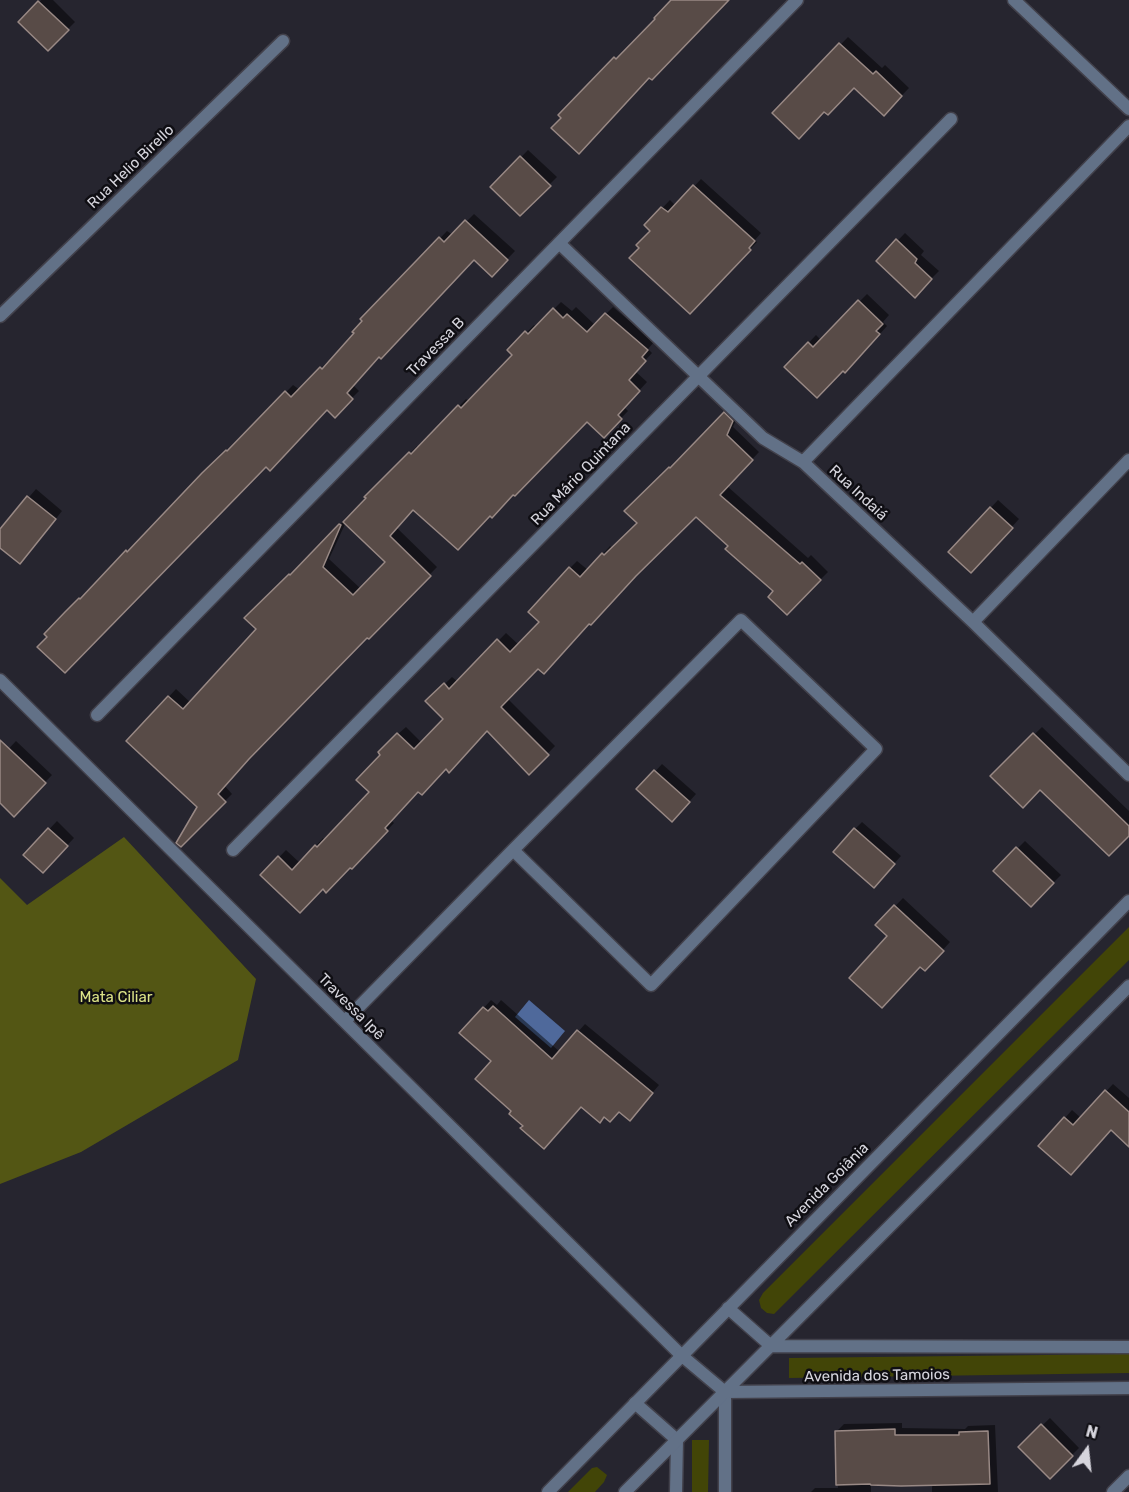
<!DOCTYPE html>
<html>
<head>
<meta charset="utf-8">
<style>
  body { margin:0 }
  #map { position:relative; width:1129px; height:1492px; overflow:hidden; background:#26252f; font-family:Rubik,sans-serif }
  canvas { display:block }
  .north { position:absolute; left:1057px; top:1420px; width:60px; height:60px; -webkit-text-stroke:4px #0f0e13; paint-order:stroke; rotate:15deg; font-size:16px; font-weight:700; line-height:24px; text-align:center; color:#d6d5dd }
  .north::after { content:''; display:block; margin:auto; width:21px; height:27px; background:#d6d5dd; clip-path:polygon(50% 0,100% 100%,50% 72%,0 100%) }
</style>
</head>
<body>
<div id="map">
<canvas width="1129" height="1492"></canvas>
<div class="north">N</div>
</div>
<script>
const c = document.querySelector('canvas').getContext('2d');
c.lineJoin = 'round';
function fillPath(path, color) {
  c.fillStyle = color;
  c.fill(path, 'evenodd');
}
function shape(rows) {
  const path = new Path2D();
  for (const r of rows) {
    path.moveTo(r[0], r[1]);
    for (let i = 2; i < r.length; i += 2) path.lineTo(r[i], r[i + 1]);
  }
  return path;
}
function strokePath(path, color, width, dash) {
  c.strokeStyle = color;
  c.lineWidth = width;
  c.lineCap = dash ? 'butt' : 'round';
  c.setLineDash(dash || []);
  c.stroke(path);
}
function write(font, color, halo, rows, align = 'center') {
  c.font = font + ' Rubik,sans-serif';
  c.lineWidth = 5;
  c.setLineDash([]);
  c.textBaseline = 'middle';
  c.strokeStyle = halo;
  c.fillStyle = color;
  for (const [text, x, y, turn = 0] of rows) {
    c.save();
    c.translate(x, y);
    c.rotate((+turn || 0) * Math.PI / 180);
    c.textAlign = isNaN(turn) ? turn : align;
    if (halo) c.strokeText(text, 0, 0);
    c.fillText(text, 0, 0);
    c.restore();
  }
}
fillPath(shape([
  [1129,927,1129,960,774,1314,767,1313,761,1308,759,1300,763,1293],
  [1129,1354,1129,1373,789,1378,789,1358],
  [692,1440,709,1440,708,1492,692,1492],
  [597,1467,607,1475,604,1482,595,1492,568,1492,592,1468]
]), '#424507');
fillPath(shape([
  [124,837,256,979,238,1060,81,1152,0,1184,0,878,27,905]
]), '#535614');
fillPath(shape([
  [529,1000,565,1031,551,1048,515,1017]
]), '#4f699b');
fillPath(shape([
  [41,0,53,0,75,22,48,49,20,22],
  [848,37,882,68,885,65,909,88,884,114,854,86,825,110,774,113],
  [528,150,557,177,520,214,492,187],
  [701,179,761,233,755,240,757,242,690,312,652,231,646,225,670,200,676,206],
  [474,214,515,251,492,275,474,259,353,385,359,391,335,415,327,408,266,465,66,613,134,544,136,545,293,385,300,390,328,361,330,362,364,321,362,319,447,231,453,235],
  [905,233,924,251,921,255,939,271,922,288,878,261],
  [867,294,889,315,883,322,887,326,853,364,843,369,786,367,816,335,821,340],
  [561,302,572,311,576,307,595,325,613,307,654,342,648,349,652,353,635,371,647,382,624,407,628,411,604,436,587,420,413,508,396,527,437,567,369,637,367,636,224,785,232,794,181,845,198,806,128,741,176,689,191,703,258,629,246,617,298,568,417,446,419,448,466,399,469,401,514,355,509,350,534,325,536,327],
  [346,522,387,562,361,589,329,559],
  [732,406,739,413,733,427,759,452,727,486,808,558,811,555,828,572,787,613,775,591,696,515,590,622,538,667,507,698,555,746,529,773,487,729,419,790,391,820,394,823,352,867,351,866,323,888,262,875,286,850,300,863,323,838,325,840,372,792,382,755,380,752,398,734,406,727,422,743,445,719,427,701,452,677,458,682,506,633,519,645,541,622,570,568,577,561,588,570,610,546,613,549,639,523,626,511,678,462],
  [36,489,62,511,27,555,0,546,0,531],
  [998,500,1019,519,978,564,950,552],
  [1042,727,1129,811,1129,834,1040,788,992,776],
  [16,741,52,775,14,814,0,801,0,758],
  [662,764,696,794,680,812,639,789],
  [57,821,74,838,50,864,25,855],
  [862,822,901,856,881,878,855,829],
  [1025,841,1061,875,1031,905,995,871],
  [903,898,950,942,932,962,921,965,877,925],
  [491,1000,497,1005,501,1000,560,1052,585,1024,659,1085,637,1111,619,1110,604,1116,581,1106,525,1125,513,1110,493,1061,461,1033],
  [1113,1084,1129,1098,1129,1142,1112,1129,1040,1146,1072,1110,1081,1118],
  [1050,1418,1079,1448,1050,1477,1020,1447],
  [902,1423,902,1428,965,1429,968,1426,995,1425,998,1492,932,1492,932,1484,871,1485,871,1492,811,1492,815,1488,838,1488,837,1431,844,1424]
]), '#0007');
const building = shape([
  [671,0,729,0,652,80,649,78,579,154,551,128,561,118,558,115,614,57,616,59,655,19,654,18,671,0],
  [38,1,69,30,48,51,18,22,38,1],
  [839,43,873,74,876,71,902,96,884,116,854,88,828,115,824,112,799,139,772,113,839,43],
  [520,156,551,186,520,216,490,187,520,156],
  [693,185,755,241,749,248,751,250,690,314,629,258,639,248,636,245,650,231,644,225,661,207,668,212,693,185],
  [465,220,508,260,492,277,474,260,381,359,379,357,347,393,353,399,335,418,327,410,270,471,266,467,65,673,37,647,47,637,44,634,65,612,79,598,80,599,126,550,127,552,202,473,226,450,227,451,285,391,291,397,320,367,322,369,354,333,352,332,362,321,360,319,416,261,439,237,444,242,465,220],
  [896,239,917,259,915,263,932,279,915,298,876,261,896,239],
  [858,300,883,324,876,331,880,334,845,373,843,371,817,398,784,367,808,342,813,347,858,300],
  [553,308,563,318,567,314,587,332,605,313,648,350,642,357,646,361,629,380,640,391,618,415,622,419,604,438,587,422,515,496,513,495,492,518,490,516,458,550,413,510,390,536,431,576,369,639,367,638,249,759,218,794,226,802,181,847,176,843,197,807,126,741,168,696,183,709,256,629,244,618,289,574,290,575,339,524,341,525,323,567,353,595,385,562,343,522,366,498,364,497,409,452,411,454,458,405,461,408,512,355,507,350,525,331,528,334,553,308],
  [724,412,733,421,727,435,753,460,720,495,800,564,802,562,821,580,787,615,768,597,773,591,725,549,728,546,696,517,636,576,591,625,589,624,544,674,538,669,501,707,549,755,529,775,487,731,449,773,446,769,422,795,418,792,385,828,388,831,352,869,350,868,326,893,323,889,300,913,260,875,278,856,292,870,315,845,317,847,369,792,356,780,380,755,378,752,397,733,414,749,443,719,425,701,444,683,449,689,497,639,510,652,539,622,528,612,569,567,580,577,602,553,604,555,637,523,624,511,669,467,670,468,724,412],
  [27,496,56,519,20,564,0,548,0,529,27,496],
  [990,507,1013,528,971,573,948,552,990,507],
  [1033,733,1129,826,1129,836,1109,856,1040,790,1023,808,990,776,1033,733],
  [0,740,46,783,14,817,0,803,0,740],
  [654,770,690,802,672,822,636,789,654,770],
  [48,828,68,846,43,873,23,855,48,828],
  [854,828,895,864,874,888,833,852,854,828],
  [1016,847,1054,883,1031,907,993,871,1016,847],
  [894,905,944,951,925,971,920,967,882,1008,849,978,887,936,875,925,894,905],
  [493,1006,552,1059,577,1030,653,1093,630,1121,619,1112,610,1122,604,1117,600,1123,581,1107,544,1149,520,1128,523,1126,509,1114,511,1111,475,1079,491,1061,459,1033,483,1007,488,1011,493,1006],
  [1105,1090,1129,1112,1129,1147,1111,1130,1071,1175,1038,1146,1064,1117,1073,1125,1105,1090],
  [1041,1424,1073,1456,1050,1479,1018,1447,1041,1424],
  [895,1429,895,1435,959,1435,959,1432,988,1431,990,1484,901,1486,871,1485,870,1484,836,1485,835,1431,895,1429]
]);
fillPath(building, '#584b47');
strokePath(building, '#998985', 1.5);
const minor = shape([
  [1014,0,1129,109],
  [559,243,763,438,803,462,973,622,1129,775],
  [0,316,283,41],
  [803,462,1129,126],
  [973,622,1129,460],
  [0,680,681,1355],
  [97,715,797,0],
  [233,850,951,119],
  [345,1021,513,850,741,620,876,749,651,985,513,850],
  [635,1403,677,1440,676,1492],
  [725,1492,725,1392],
  [1113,1492,1129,1476]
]);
const tertiary = shape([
  [728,1308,771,1346,1129,1347],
  [681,1355,725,1392,1129,1388],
  [548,1492,1129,901],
  [625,1492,1129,986]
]);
strokePath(minor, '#42414b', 15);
strokePath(tertiary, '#42414b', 15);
strokePath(minor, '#627187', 12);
strokePath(tertiary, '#627187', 12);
write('15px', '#d6d5dd', '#0f0e13', [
  ["Rua Helio Birello",131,167,-44],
  ["Travessa B",436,347,-46],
  ["Rua Mário Quintana",581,474,-46],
  ["Rua Indaiá",858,493,43],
  ["Travessa Ipê",351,1007,45],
  ["Avenida Goiânia",827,1185,-45],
  ["Avenida dos Tamoios",877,1376,-1]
]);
write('15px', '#dce387', '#0f0e13', [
  ["Mata Ciliar",116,998]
]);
</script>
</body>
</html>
